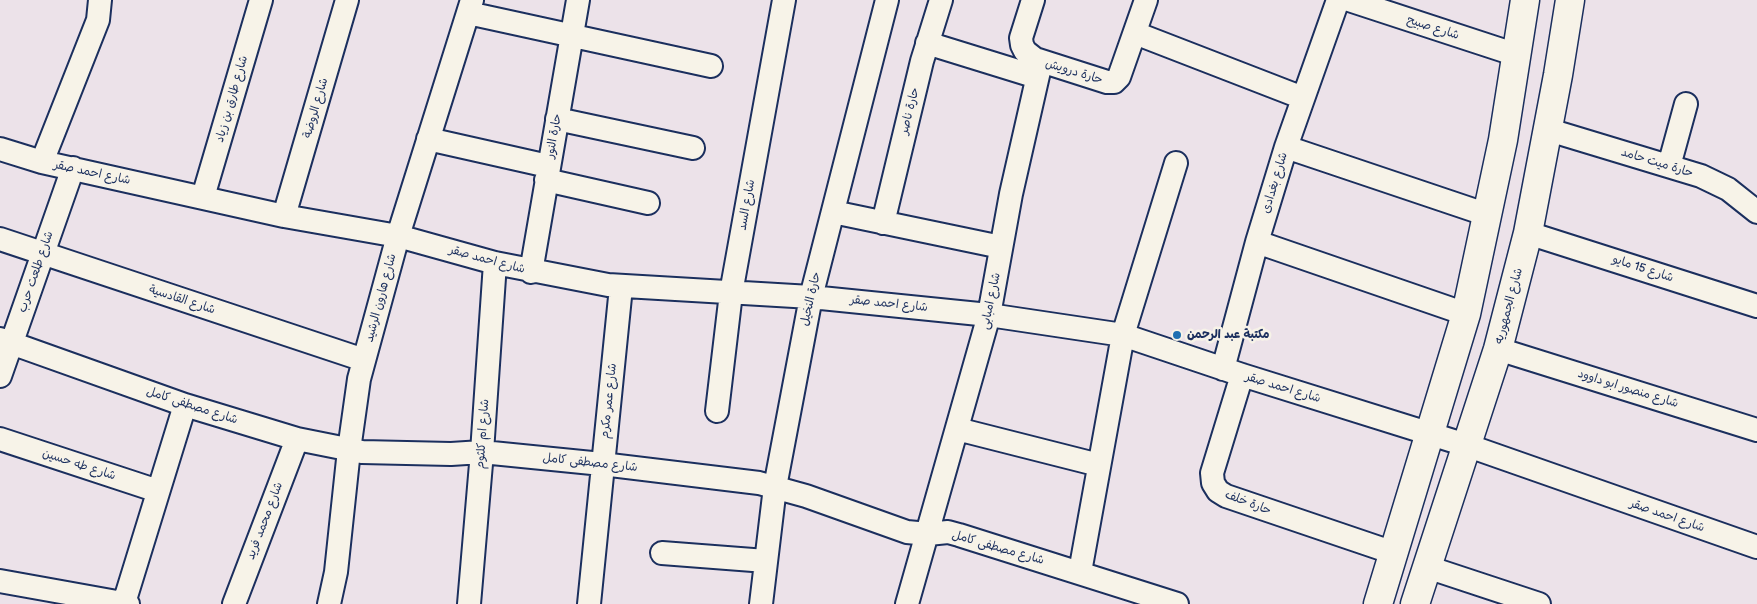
<!DOCTYPE html>
<html>
<head>
<meta charset="utf-8">
<style>
  body { margin:0 }
  canvas { display:block; background:#ece2e9 }
</style>
</head>
<body>
<canvas width="1757" height="604"></canvas>
<script>
const c = document.querySelector('canvas').getContext('2d');
c.lineJoin = 'round';
function shape(rows) {
  const path = new Path2D();
  for (const r of rows) {
    path.moveTo(r[0], r[1]);
    for (let i = 2; i < r.length; i += 2) path.lineTo(r[i], r[i + 1]);
  }
  return path;
}
function strokePath(path, color, width, dash) {
  c.strokeStyle = color;
  c.lineWidth = width;
  c.lineCap = dash ? 'butt' : 'round';
  c.setLineDash(dash || []);
  c.stroke(path);
}
function write(font, color, halo, rows, align = 'center') {
  c.font = font + ' "Balsamiq Sans","Playpen Sans Arabic",sans-serif';
  c.lineWidth = 5;
  c.setLineDash([]);
  c.textBaseline = 'middle';
  c.strokeStyle = halo;
  c.fillStyle = color;
  for (const [text, x, y, turn = 0] of rows) {
    c.save();
    c.translate(x, y);
    c.rotate((+turn || 0) * Math.PI / 180);
    c.textAlign = isNaN(turn) ? turn : align;
    if (halo) c.strokeText(text, 0, 0);
    c.fillText(text, 0, 0);
    c.restore();
  }
}
const minor = shape([
  [1349,0,1517,55],
  [468,13,711,66],
  [1135,33,1303,98],
  [927,43,1037,77],
  [1035,59,1107,82,1114,82,1119,77,1146,0],
  [557,119,693,148],
  [1549,130,1701,176,1728,189,1757,212],
  [428,139,548,166],
  [1286,147,1488,215],
  [0,149,42,162,284,216,398,236,495,263,608,285,811,297,989,315,1123,335,1242,375,1466,445,1757,547],
  [42,162,98,20,100,0],
  [1669,166,1686,104],
  [546,180,648,203],
  [203,197,261,0],
  [833,212,1001,247],
  [284,216,347,0],
  [883,223,922,61,941,0],
  [1528,233,1757,306],
  [0,239,364,360],
  [1257,242,1466,314],
  [531,272,578,0],
  [0,339,185,405,297,439,362,452,451,454,482,452,602,464,759,483,806,496,907,532,928,534,948,532,959,535,1177,604],
  [1498,349,1757,430],
  [1223,369,1257,242,1286,147,1338,0],
  [1242,375,1212,473,1213,483,1218,491,1226,496,1394,553],
  [0,376,73,168],
  [717,411,731,293,784,0],
  [957,429,1099,465],
  [0,439,158,491],
  [662,553,766,561],
  [1427,567,1539,604],
  [1080,572,1123,335,1176,163],
  [0,581,128,604],
  [124,603,185,405],
  [234,604,297,439],
  [329,604,336,572,349,450,359,379,398,236,472,0],
  [469,604,482,452,495,263],
  [589,604,621,287],
  [761,604,775,487,811,297,887,0],
  [907,604,989,315,1011,194,1039,71,1035,59,1025,51,1022,45,1021,38,1033,0]
]);
const secondary = shape([
  [1378,604,1466,314,1503,140,1525,0],
  [1415,604,1498,349,1528,233,1558,75,1570,0]
]);
strokePath(minor, '#1b2f5e', 26);
strokePath(secondary, '#1b2f5e', 31);
strokePath(minor, '#f7f3e8', 22);
strokePath(secondary, '#f7f3e8', 28);
for (const [x, y, r, color] of [
  [1177,335,5,"#1f6fb2"]
]) {
  const dot = new Path2D();
  dot.arc(x, y, r, 0, 2 * Math.PI);
  c.fillStyle = color;
  c.fill(dot);
  strokePath(dot, '#f7f3e8', 2);
}
write('12px', '#1b2f5e', '#f7f3e8', [
  ["شارع صبيح",1433,28,18],
  ["حارة درويش",1074,72,17],
  ["شارع طارق بن زياد",232,99,-74],
  ["شارع الروضة",316,108,-74],
  ["حارة ناصر",910,111,-76],
  ["حارة النور",554,136,-80],
  ["حارة ميت حامد",1657,163,17],
  ["شارع احمد صقر",92,173,12],
  ["شارع بغدادى",1275,183,-73],
  ["شارع السد",747,205,-80],
  ["شارع احمد صقر",487,260,15],
  ["شارع 15 مايو",1643,269,18],
  ["شارع طلعت حرب",36,272,-71],
  ["شارع هارون الرشيد",381,298,-75],
  ["حارة النخيل",811,299,-77],
  ["شارع القادسية",182,300,18],
  ["شارع امبابى",991,301,-78],
  ["شارع احمد صقر",889,304,6],
  ["شارع الجمهوريه",1509,306,-75],
  ["شارع احمد صقر",1283,388,17],
  ["شارع منصور ابو داوود",1628,389,17],
  ["شارع عمر مكرم",609,401,-84],
  ["شارع مصطفى كامل",192,406,18],
  ["شارع ام كلثوم",483,434,-86],
  ["شارع مصطفى كامل",590,463,6],
  ["شارع طه حسين",79,465,18],
  ["حارة خلف",1248,503,21],
  ["شارع احمد صقر",1667,516,19],
  ["شارع محمد فريد",265,521,-69],
  ["شارع مصطفى كامل",998,548,16]
]);
write('bold 12px', '#1b2f5e', '#f7f3e8', [
  ["مكتبة عبد الرحمن",1187,335]
], 'left');
</script>
</body>
</html>
